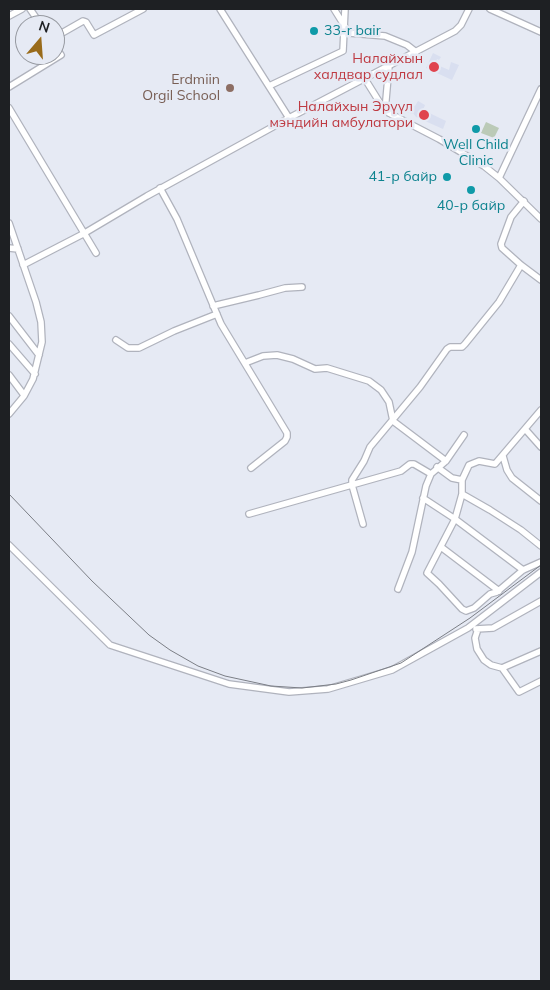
<!DOCTYPE html>
<html>
<head>
<meta charset="utf-8">
<style>
  body { margin:0 }
  #map { position:relative; width:550px; height:990px; overflow:hidden; background:#e6eaf4; font-family:Mulish,sans-serif }
  canvas { display:block }
  .frame { position:absolute; inset:0; border:10px solid #1e2023; pointer-events:none }
  .north { position:absolute; left:15px; top:15px; width:50px; height:50px; box-sizing:border-box; background:#e6eaf4; border:1px solid #9699a0; border-radius:50%; rotate:18deg; font-size:14px; font-weight:700; line-height:20px; text-align:center; color:#1e2023 }
  .north::after { content:''; display:block; margin:auto; width:18px; height:22px; background:#996b1a; clip-path:polygon(50% 0,100% 100%,50% 72%,0 100%) }
</style>
</head>
<body>
<div id="map">
<canvas width="550" height="990"></canvas>
<div class="frame"></div>
<div class="north">N</div>
</div>
<script>
const c = document.querySelector('canvas').getContext('2d');
c.lineJoin = 'round';
function fillPath(path, color) {
  c.fillStyle = color;
  c.fill(path, 'evenodd');
}
function shape(rows) {
  const path = new Path2D();
  for (const r of rows) {
    path.moveTo(r[0], r[1]);
    for (let i = 2; i < r.length; i += 2) path.lineTo(r[i], r[i + 1]);
  }
  return path;
}
function strokePath(path, color, width, dash) {
  c.strokeStyle = color;
  c.lineWidth = width;
  c.lineCap = dash ? 'butt' : 'round';
  c.setLineDash(dash || []);
  c.stroke(path);
}
function write(font, color, halo, rows, align = 'center') {
  c.font = font + ' Mulish,sans-serif';
  c.lineWidth = 5;
  c.setLineDash([]);
  c.textBaseline = 'middle';
  c.strokeStyle = halo;
  c.fillStyle = color;
  for (const [text, x, y, turn = 0] of rows) {
    c.save();
    c.translate(x, y);
    c.rotate((+turn || 0) * Math.PI / 180);
    c.textAlign = isNaN(turn) ? turn : align;
    if (halo) c.strokeText(text, 0, 0);
    c.fillText(text, 0, 0);
    c.restore();
  }
}
fillPath(shape([
  [433,53,441,57,439,60,437,59,435,64,449,70,451,62,459,65,452,80,426,68],
  [418,101,425,105,423,110,446,121,443,129,416,117,413,113,412,114,404,111,408,102,415,106]
]), '#d9dff0');
fillPath(shape([
  [486,122,499,128,494,138,481,133]
]), '#bbcab7');
const minor = shape([
  [30,9,41,25],
  [220,9,289,118],
  [334,9,349,33,385,36,407,45,416,52],
  [490,9,541,32],
  [9,16,22,9],
  [55,37,83,21,86,22,94,35,143,9],
  [365,79,385,111,439,139,484,166,499,178,541,219],
  [269,86,343,51,345,9],
  [9,87,61,55,55,46],
  [9,108,96,253],
  [385,111,389,66],
  [499,178,541,89],
  [160,188,177,219,221,324,287,433,287,437,285,441,251,468],
  [524,201,511,217,501,244,502,248,521,265,541,280],
  [9,223,36,302,41,322,42,342,33,379,24,396,9,414],
  [9,248,18,249],
  [23,265,83,234,147,196,289,118,455,31,461,25,469,9],
  [213,306,259,295,285,288,302,287],
  [9,316,39,355],
  [116,340,128,348,139,348,174,331,217,314],
  [9,344,35,374],
  [245,363,263,356,277,355,293,359,315,369,327,368,369,381,381,390,389,402,393,421,446,461],
  [9,375,24,395],
  [541,410,495,464,479,461,469,465,462,480,462,494,455,519,427,573,439,584,462,609,466,611,474,608,490,594,497,592,523,570,541,562],
  [525,429,541,447],
  [503,456,507,470,512,478,541,501],
  [437,467,452,478,462,480],
  [462,494,490,510,521,530,541,546],
  [423,498,455,519,523,570],
  [249,514,401,471,410,464,414,464,431,474],
  [363,524,352,485,352,480,364,461,370,447,420,387,447,349,450,347,462,347,465,344,499,302,521,265],
  [9,545,110,645,229,684,289,692,328,689,392,670,468,628,541,572],
  [441,547,499,591],
  [398,589,412,552,426,486,431,474,446,461,464,435],
  [476,629,493,628,541,601],
  [478,629,475,638,477,649,484,660,491,665,502,668,519,692,541,681],
  [502,668,541,651]
]);
strokePath(minor, '#b0b3bd', 8);
strokePath(minor, '#fff', 5.5);
strokePath(shape([
  [9,494,92,581,149,635,170,650,198,666,225,676,271,686,302,688,336,684,351,680,401,663,470,618,541,565]
]), '#7b7e85', 1);
for (const [x, y, r, color] of [
  [314,31,5,"#0f9aa8"],
  [434,67,6,"#e0444e"],
  [230,88,5,"#8d6e63"],
  [424,115,6,"#e0444e"],
  [476,129,5,"#0f9aa8"],
  [447,177,5,"#0f9aa8"],
  [471,190,5,"#0f9aa8"]
]) {
  const dot = new Path2D();
  dot.arc(x, y, r, 0, 2 * Math.PI);
  c.fillStyle = color;
  c.fill(dot);
  strokePath(dot, '#e6eaf4', 2);
}
write('14px', '#0d838f', '#e6eaf4', [
  ["33-r bair",324,31,"left"],
  ["Well Child",476,145],
  ["Clinic",476,161],
  ["41-р байр",437,177,"right"],
  ["40-р байр",471,206]
]);
write('14px', '#be3a42', '#e6eaf4', [
  ["Налайхын",423,59],
  ["халдвар судлал",423,75],
  ["Налайхын Эрүүл",413,107],
  ["мэндийн амбулатори",413,123]
], 'right');
write('14px', '#785e54', '#e6eaf4', [
  ["Erdmiin",220,80],
  ["Orgil School",220,96]
], 'right');
</script>
</body>
</html>
